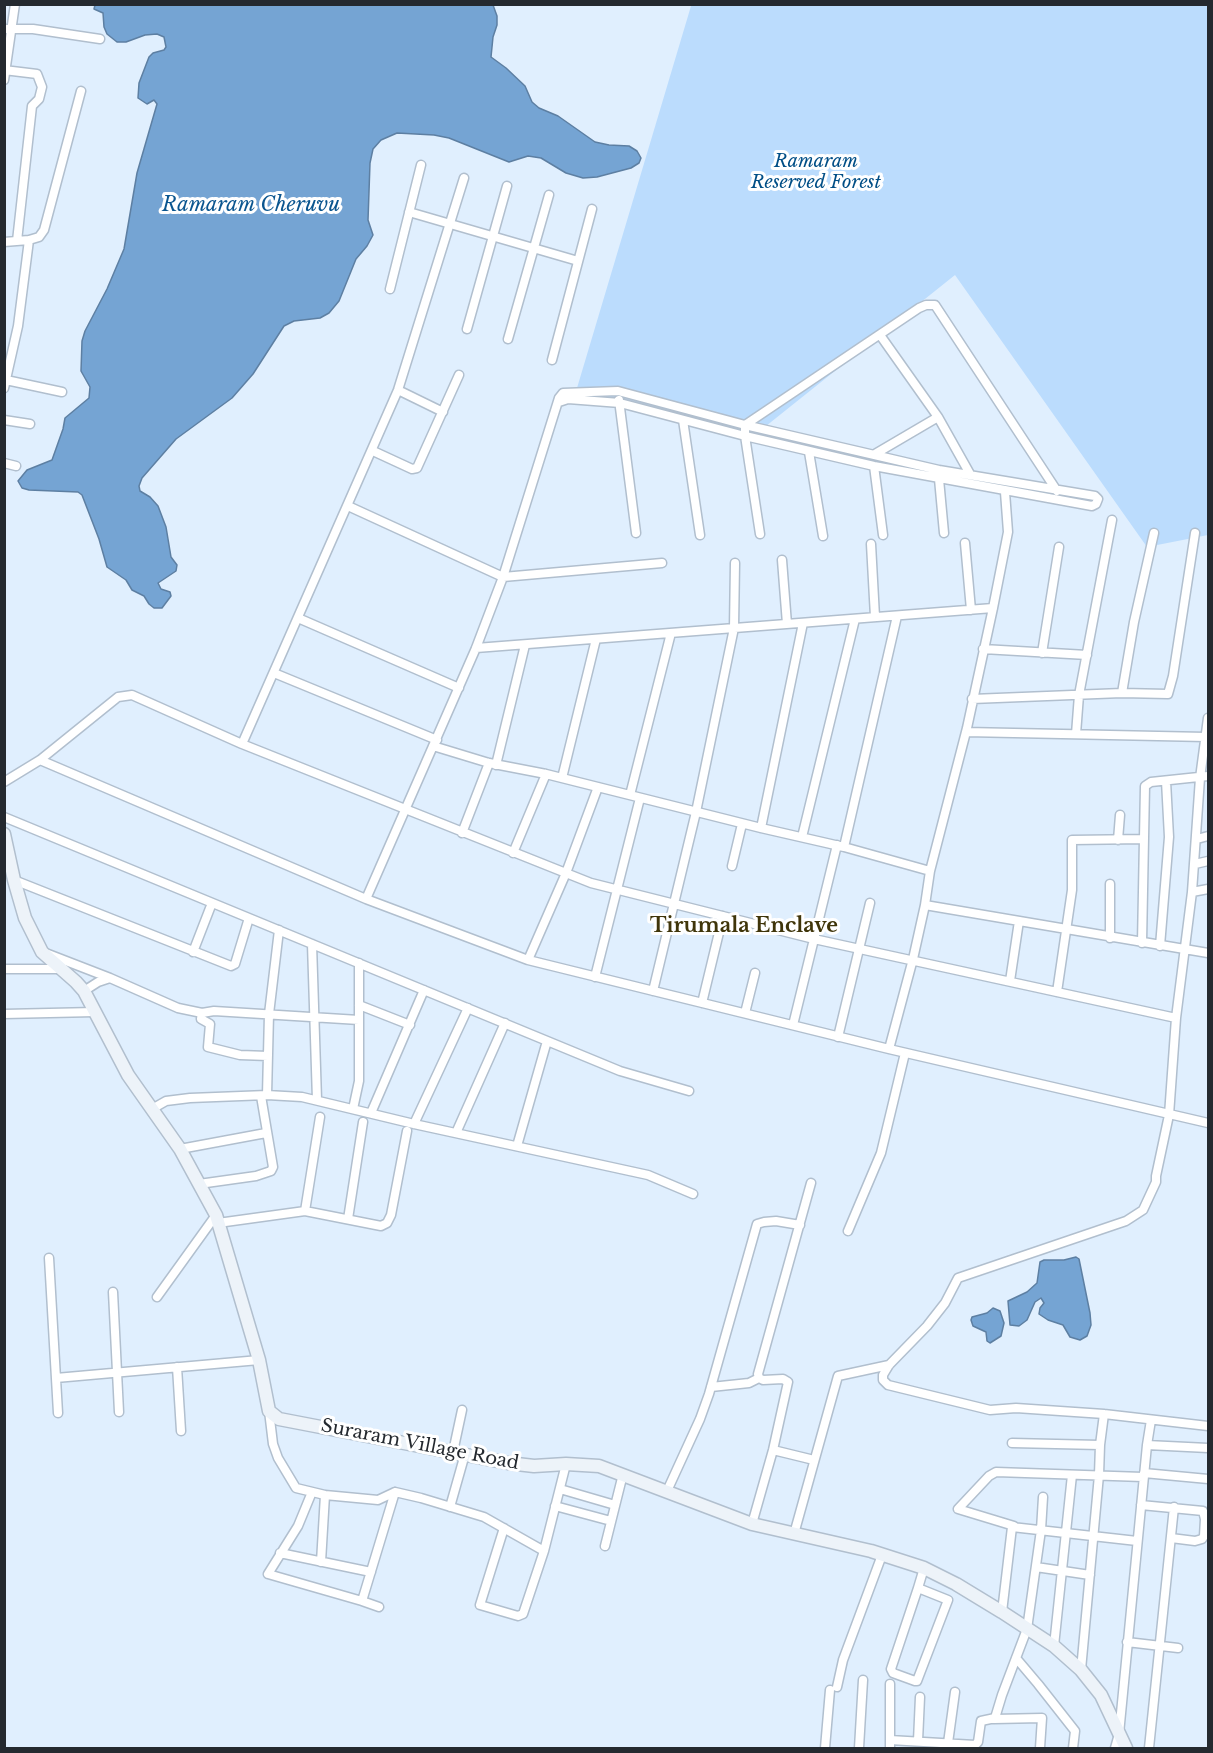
<!DOCTYPE html>
<html>
<head>
<meta charset="utf-8">
<style>
  body { margin:0 }
  #map { position:relative; width:1213px; height:1753px; overflow:hidden; background:#e0effe; font-family:"Libre Baskerville",serif }
  canvas { display:block }
  .frame { position:absolute; inset:0; border:6px solid #24292f; pointer-events:none }
</style>
</head>
<body>
<div id="map">
<canvas width="1213" height="1753"></canvas>
<div class="frame"></div>
</div>
<script>
const c = document.querySelector('canvas').getContext('2d');
c.lineJoin = 'round';
function fillPath(path, color) {
  c.fillStyle = color;
  c.fill(path, 'evenodd');
}
function shape(rows) {
  const path = new Path2D();
  for (const r of rows) {
    path.moveTo(r[0], r[1]);
    for (let i = 2; i < r.length; i += 2) path.lineTo(r[i], r[i + 1]);
  }
  return path;
}
function strokePath(path, color, width, dash) {
  c.strokeStyle = color;
  c.lineWidth = width;
  c.lineCap = dash ? 'butt' : 'round';
  c.setLineDash(dash || []);
  c.stroke(path);
}
function write(font, color, halo, rows, align = 'center') {
  c.font = font + ' "Libre Baskerville",serif';
  c.lineWidth = 6;
  c.setLineDash([]);
  c.textBaseline = 'middle';
  c.strokeStyle = halo;
  c.fillStyle = color;
  for (const [text, x, y, turn = 0] of rows) {
    c.save();
    c.translate(x, y);
    c.rotate((+turn || 0) * Math.PI / 180);
    c.textAlign = isNaN(turn) ? turn : align;
    if (halo) c.strokeText(text, 0, 0);
    c.fillText(text, 0, 0);
    c.restore();
  }
}
fillPath(shape([
  [688,5,1208,5,1208,535,1147,547,955,275,751,438,577,388,691,6]
]), '#bbdcfd');
const water = shape([
  [95,5,493,5,497,16,497,25,493,37,491,57,506,68,525,86,532,102,539,108,558,116,595,142,609,145,629,146,637,151,641,158,639,163,631,168,597,177,583,178,566,173,541,158,528,156,509,162,449,138,434,135,397,133,381,140,373,149,370,163,368,220,373,235,367,246,356,259,339,301,329,313,320,318,294,321,284,326,253,374,232,398,176,439,142,478,139,486,140,491,150,497,158,506,166,527,171,557,177,565,176,571,158,583,161,589,170,592,171,596,162,608,154,608,149,604,144,596,132,590,126,580,107,567,99,539,82,495,78,492,29,490,22,488,18,481,27,470,52,460,63,429,65,418,89,398,90,387,81,371,82,341,85,331,107,289,124,249,137,173,157,104,154,100,147,104,138,98,139,83,149,57,153,53,164,50,166,47,164,37,157,34,145,35,126,42,117,42,107,34,104,27,103,13,94,9,95,5],
  [1076,1257,1079,1259,1090,1313,1091,1325,1087,1336,1080,1340,1070,1337,1063,1325,1048,1320,1039,1314,1040,1308,1044,1303,1041,1298,1035,1302,1027,1320,1019,1326,1010,1325,1008,1301,1027,1292,1037,1283,1040,1262,1044,1260,1064,1260,1076,1257],
  [993,1308,1000,1311,1004,1323,1001,1336,990,1343,987,1341,986,1332,973,1326,971,1320,972,1317,987,1313,993,1308]
]);
fillPath(water, '#75a4d3');
strokePath(water, '#5d7fa2', 1.5);
const street = shape([
  [4,29,33,29,100,39],
  [4,70,37,74,42,87,39,99,32,106,17,241],
  [4,80,15,4],
  [409,212,578,261],
  [4,242,29,240,39,237,44,230,81,91],
  [390,289,421,165],
  [467,329,507,186],
  [880,335,938,417,970,474],
  [508,339,549,195],
  [552,360,592,209],
  [6,380,62,392],
  [4,388,18,326,29,240],
  [398,390,443,412],
  [619,400,636,533],
  [4,420,30,424],
  [683,420,700,535],
  [373,451,412,469,417,468,459,375],
  [809,452,823,536],
  [875,454,938,417],
  [4,463,16,466],
  [874,466,883,535],
  [939,479,944,533],
  [348,506,503,577,662,563],
  [760,534,745,436,745,425,919,308,926,305,935,305,1057,491],
  [965,543,971,610],
  [871,544,875,617],
  [782,560,787,624],
  [298,618,459,688],
  [476,648,993,608],
  [983,649,1087,655],
  [1042,653,1059,547],
  [274,673,437,740],
  [1122,693,1134,622,1154,533],
  [972,699,1122,693,1168,694,1173,676,1195,533],
  [1208,718,1200,778,1192,892,1176,1018,1169,1115,1156,1176,1156,1182,1143,1210,1126,1221,958,1278,945,1303,927,1326,889,1365,883,1375,883,1380,888,1385,990,1410,1016,1408,1104,1414,1208,1426],
  [966,732,1206,737],
  [1076,734,1079,695,1112,520],
  [242,744,398,390,464,178],
  [433,746,489,763,546,774,761,828,844,847,930,871],
  [40,760,366,899,528,960,889,1049,1208,1123],
  [496,765,525,645],
  [562,778,596,639],
  [4,782,40,760,118,697,132,695,242,744,591,883,814,939,1176,1018],
  [630,795,671,633],
  [4,817,620,1071,689,1091],
  [761,828,803,623],
  [462,833,489,763],
  [802,837,855,619],
  [1197,839,1208,836],
  [1118,840,1120,815],
  [844,847,897,616],
  [513,853,546,774],
  [1195,864,1208,861],
  [732,866,742,824],
  [14,880,231,966,235,964,249,918],
  [1110,884,1110,938],
  [1192,892,1208,889],
  [366,899,476,648,503,577,559,398,563,393,618,391,745,425,939,470,1095,496,1098,499,1096,504,1092,506,874,466,745,436,620,403,568,399,559,402],
  [925,905,1208,953],
  [1142,943,1145,786,1151,782,1208,776],
  [312,944,317,1100],
  [1160,946,1169,837,1166,781],
  [193,952,212,903],
  [48,954,110,978,178,1008,202,1013,214,1011,359,1020],
  [528,960,566,873,598,787],
  [4,969,61,969],
  [595,977,640,798],
  [1010,981,1019,921],
  [84,991,98,982,110,978],
  [653,991,696,812,734,628,735,563],
  [1057,992,1072,890,1072,840,1144,839],
  [702,1003,723,916],
  [359,1005,410,1025],
  [202,1013,201,1019,210,1024,208,1047,240,1055,268,1056],
  [745,1013,755,973],
  [4,1014,95,1012],
  [793,1025,837,845],
  [838,1037,870,903],
  [889,1049,913,959,925,905,930,871,967,728,993,608,1008,532,1005,492],
  [267,1095,269,1014,279,930],
  [152,1109,166,1101,190,1098,267,1095,302,1097,414,1124,648,1175,693,1194],
  [353,1109,359,1081,359,963],
  [371,1113,424,990],
  [414,1124,468,1008],
  [456,1133,505,1023],
  [517,1146,547,1041],
  [180,1149,266,1133],
  [199,1184,256,1176,271,1171,273,1167,261,1096],
  [305,1211,320,1117],
  [348,1219,363,1122],
  [218,1223,305,1211,381,1226,387,1223,391,1215,407,1131],
  [848,1231,881,1153,905,1053],
  [49,1258,58,1413],
  [113,1292,119,1412],
  [157,1297,216,1215],
  [177,1367,181,1431],
  [56,1378,259,1360],
  [711,1387,749,1383,759,1378],
  [269,1411,273,1444,278,1458,296,1488,325,1495,378,1500,395,1492,421,1498,484,1517,544,1551],
  [1012,1443,1100,1445,1099,1475,1081,1670],
  [1100,1445,1104,1414],
  [1147,1445,1208,1448],
  [773,1450,814,1460],
  [453,1452,462,1410],
  [1144,1473,1208,1479],
  [560,1489,615,1505],
  [667,1491,700,1419,709,1394,757,1224,764,1222,776,1221,800,1225],
  [312,1492,298,1526,268,1574,362,1601,395,1492],
  [1141,1505,1203,1511,1205,1519,1204,1536,1202,1539,1195,1541,1171,1538],
  [555,1506,611,1521],
  [450,1507,465,1454],
  [752,1524,773,1450,788,1382,783,1379,763,1380,759,1378,758,1374,811,1183],
  [1014,1526,958,1509,989,1476,996,1472,1143,1477],
  [504,1528,480,1605,518,1616,523,1614,544,1551,566,1464],
  [794,1534,838,1376,889,1365],
  [605,1546,623,1474],
  [280,1553,371,1572],
  [321,1562,325,1495],
  [1036,1567,1090,1575],
  [918,1588,948,1600,917,1681,915,1681,893,1673,891,1669,918,1588],
  [918,1588,924,1568],
  [362,1601,379,1607],
  [1002,1612,1012,1527,1137,1541],
  [1127,1642,1178,1648],
  [1054,1646,1072,1475],
  [1016,1658,1038,1684,1075,1731,1073,1748],
  [837,1687,843,1660,882,1555],
  [994,1719,1042,1718,1040,1748],
  [890,1740,975,1745,978,1742,981,1721,995,1718,1002,1695,1027,1629,1041,1530,1043,1497],
  [918,1741,920,1697],
  [948,1743,955,1692],
  [825,1748,830,1690],
  [859,1748,863,1680],
  [890,1748,890,1684],
  [1115,1748,1119,1734,1147,1445,1151,1420],
  [1149,1748,1174,1507]
]);
const secondary = shape([
  [4,834,14,880,25,918,42,952,76,982,84,991,128,1075,180,1149,216,1215,259,1360,269,1411,279,1419,508,1463,534,1466,566,1464,599,1466,752,1524,871,1551,924,1568,956,1584,1002,1612,1054,1646,1081,1670,1101,1695,1126,1748]
]);
strokePath(street, '#b1bfce', 11);
strokePath(secondary, '#b1bfce', 15);
strokePath(street, '#fff', 8);
strokePath(secondary, '#edf3f9', 12);
write('italic 18px', '#004e86', '#fff', [
  ["Ramaram",816,162],
  ["Reserved Forest",816,183]
]);
write('18px', '#24292f', '#fff', [
  ["Suraram Village Road",420,1445,11]
]);
write('italic 20px', '#0a558f', '#fff', [
  ["Ramaram Cheruvu",251,205]
]);
write('bold 20px', '#3f350a', '#fff', [
  ["Tirumala Enclave",744,926]
]);
</script>
</body>
</html>
